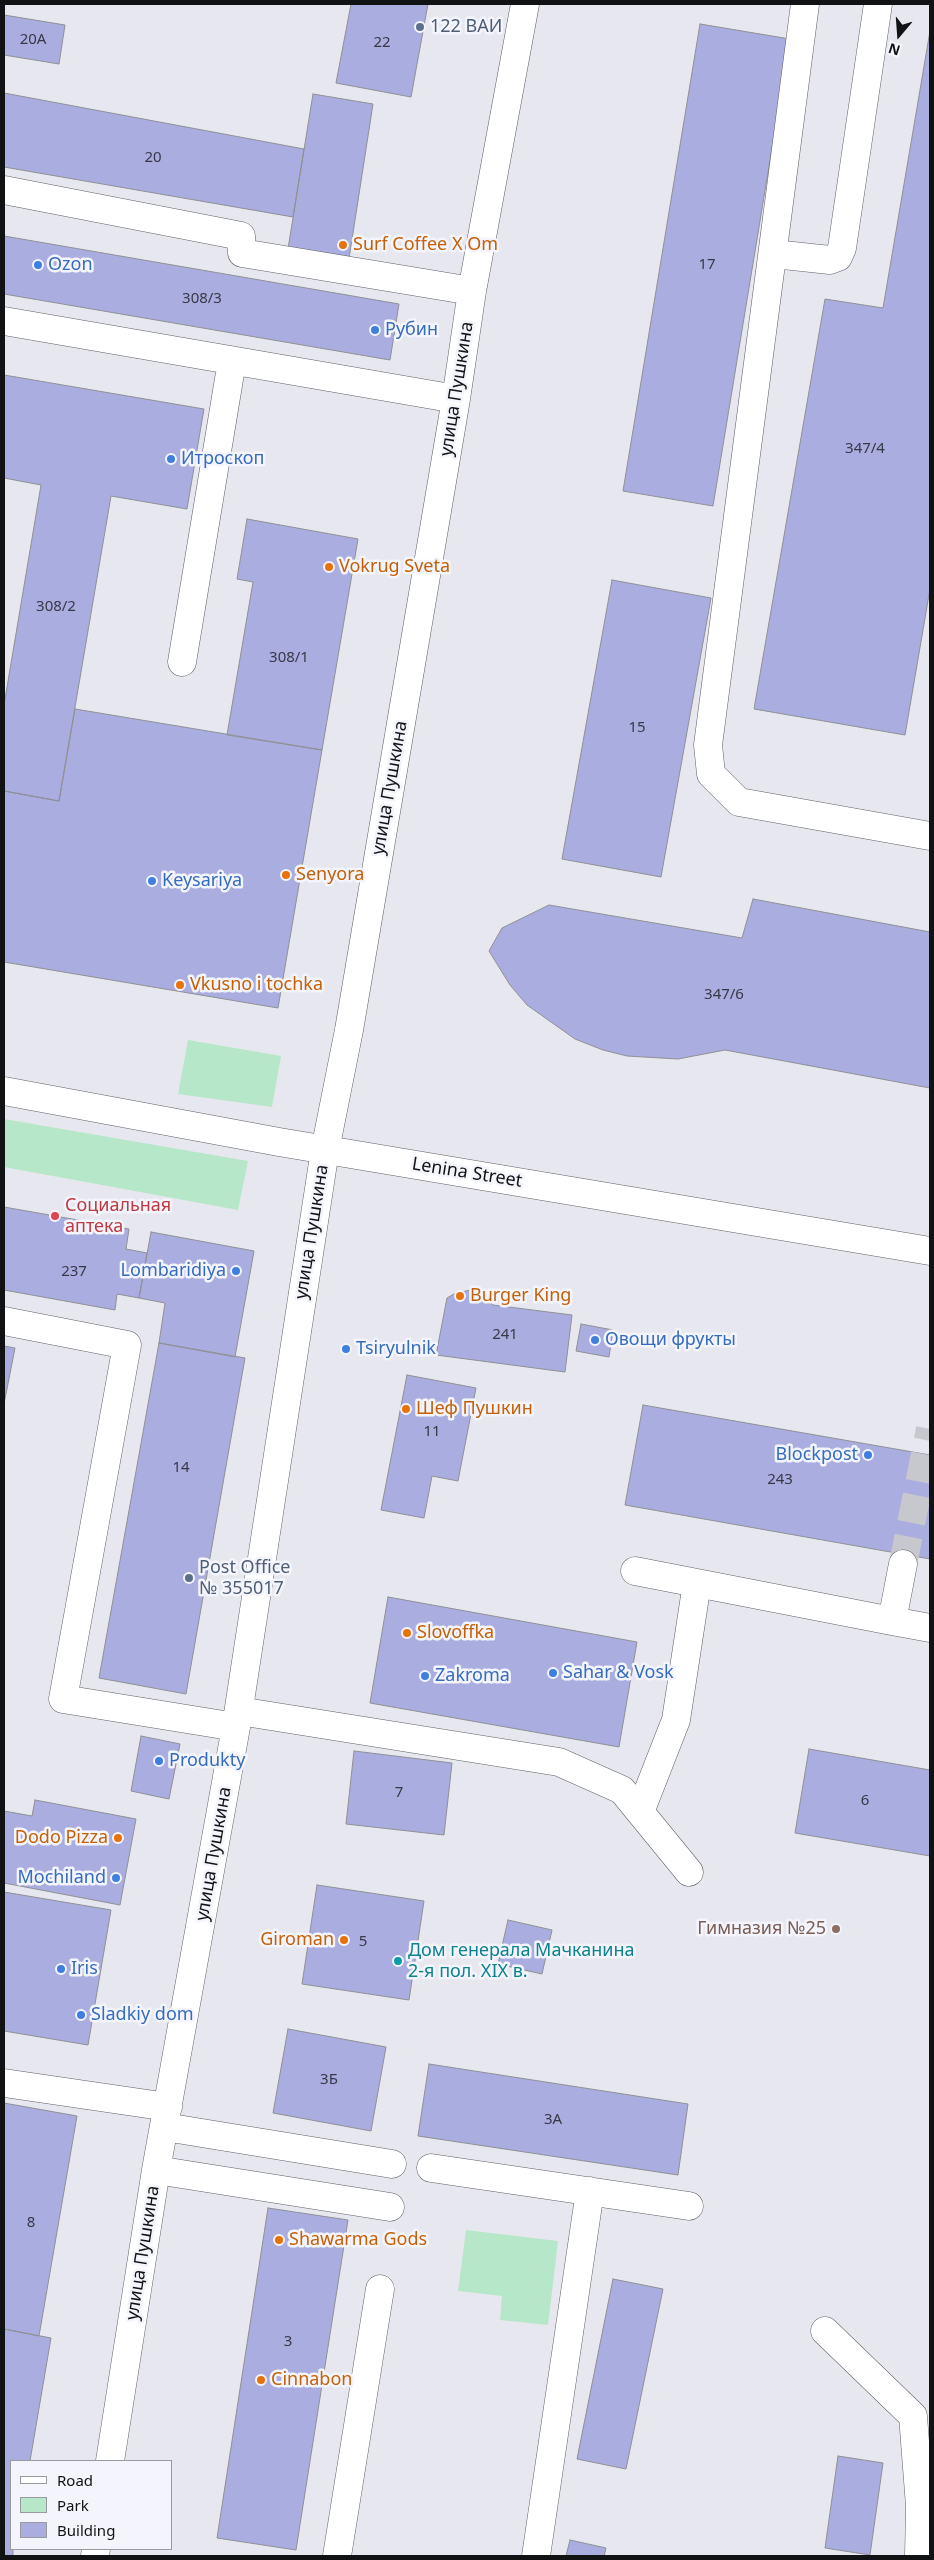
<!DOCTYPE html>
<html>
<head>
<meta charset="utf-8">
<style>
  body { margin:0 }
  #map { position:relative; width:934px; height:2560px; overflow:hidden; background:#e7e8ef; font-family:"Noto Sans",sans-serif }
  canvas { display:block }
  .frame { position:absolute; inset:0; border:5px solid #111214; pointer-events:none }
  .legend { position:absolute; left:10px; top:2460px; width:162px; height:90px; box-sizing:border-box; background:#f4f5fc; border:1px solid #999a9f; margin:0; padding:6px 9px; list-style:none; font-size:15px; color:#111214 }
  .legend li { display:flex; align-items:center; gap:10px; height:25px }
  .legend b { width:25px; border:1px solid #999a9f }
  .north { position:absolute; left:874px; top:10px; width:50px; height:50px; -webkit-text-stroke:4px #f4f5fc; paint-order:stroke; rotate:198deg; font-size:14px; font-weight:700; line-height:20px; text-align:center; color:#111214 }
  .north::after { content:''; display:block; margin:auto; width:18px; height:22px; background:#111214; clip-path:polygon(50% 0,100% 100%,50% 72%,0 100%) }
</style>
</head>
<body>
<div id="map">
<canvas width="934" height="2560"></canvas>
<div class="frame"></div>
<ul class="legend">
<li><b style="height:6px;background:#fff"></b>Road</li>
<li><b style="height:14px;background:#b6e7c8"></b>Park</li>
<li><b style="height:14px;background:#aaaddf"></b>Building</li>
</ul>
<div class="north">N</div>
</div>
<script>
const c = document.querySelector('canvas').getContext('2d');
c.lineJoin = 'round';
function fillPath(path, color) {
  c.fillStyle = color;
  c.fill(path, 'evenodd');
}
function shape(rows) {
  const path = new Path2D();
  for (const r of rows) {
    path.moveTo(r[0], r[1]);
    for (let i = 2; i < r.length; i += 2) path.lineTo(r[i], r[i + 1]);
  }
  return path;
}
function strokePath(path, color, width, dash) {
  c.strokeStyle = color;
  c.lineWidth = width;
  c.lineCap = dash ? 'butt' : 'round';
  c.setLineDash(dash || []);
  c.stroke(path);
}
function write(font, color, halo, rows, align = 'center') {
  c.font = font + ' "Noto Sans",sans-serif';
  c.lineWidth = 5;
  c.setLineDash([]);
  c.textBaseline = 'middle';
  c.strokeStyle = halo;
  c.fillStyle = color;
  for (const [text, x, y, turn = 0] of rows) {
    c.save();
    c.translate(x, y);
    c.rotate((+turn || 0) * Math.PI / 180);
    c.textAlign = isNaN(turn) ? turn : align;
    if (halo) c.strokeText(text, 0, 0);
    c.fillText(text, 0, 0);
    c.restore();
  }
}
fillPath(shape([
  [188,1040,281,1056,272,1107,178,1094],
  [4,1119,248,1161,238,1210,4,1167],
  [466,2230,558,2241,548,2325,500,2320,502,2296,458,2291]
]), '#b6e7c8');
const building = shape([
  [351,4,428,4,411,97,336,83,351,4],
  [4,15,65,25,59,64,4,55,4,15],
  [700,24,790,39,713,506,623,491,700,24],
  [930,31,930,589,905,735,754,709,825,299,883,308,930,31],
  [4,93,304,149,293,217,4,167,4,93],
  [313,94,373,104,348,265,287,255,313,94],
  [4,236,399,304,390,360,4,294,4,236],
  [4,375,204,409,187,509,111,496,59,801,4,791,4,705,41,485,4,478,4,375],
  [247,519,358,539,322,750,227,735,253,582,237,579,247,519],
  [612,580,711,598,661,877,562,859,612,580],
  [75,709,322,750,278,1008,4,962,4,791,59,801,75,709],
  [753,899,930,932,930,1088,725,1050,678,1059,627,1056,603,1050,575,1039,527,1005,510,985,489,951,502,928,549,905,742,938,753,899],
  [4,1207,129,1229,126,1249,147,1253,139,1298,117,1294,115,1310,4,1290,4,1207],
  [151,1232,254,1251,235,1357,159,1343,165,1303,139,1298,151,1232],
  [470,1290,484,1295,493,1305,572,1315,565,1372,436,1355,447,1298,454,1294,470,1290],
  [581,1324,613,1330,609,1357,576,1351,581,1324],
  [159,1343,245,1358,186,1694,99,1678,159,1343],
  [4,1346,15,1348,4,1404,4,1346],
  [407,1375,476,1388,458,1481,432,1476,424,1518,381,1510,407,1375],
  [643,1405,930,1455,930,1559,625,1505,643,1405],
  [388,1597,637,1642,619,1747,370,1703,388,1597],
  [141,1736,180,1744,169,1799,131,1791,141,1736],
  [809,1749,930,1770,930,1856,795,1833,809,1749],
  [354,1751,452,1763,444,1835,346,1824,354,1751],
  [35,1800,136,1819,120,1905,4,1883,4,1811,32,1816,35,1800],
  [317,1885,424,1901,409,2000,302,1984,317,1885],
  [4,1892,111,1910,88,2045,4,2031,4,1892],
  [508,1920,552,1930,542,1974,498,1964,508,1920],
  [288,2029,386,2047,371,2131,273,2113,288,2029],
  [429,2064,688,2104,678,2175,418,2136,429,2064],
  [4,2103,77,2116,39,2336,4,2329,4,2103],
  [268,2208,348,2220,296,2550,217,2538,268,2208],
  [613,2279,663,2289,626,2469,577,2459,613,2279],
  [4,2329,51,2338,30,2461,11,2461,13,2556,4,2556,4,2329],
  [838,2456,883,2463,870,2555,825,2548,838,2456],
  [570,2540,606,2548,604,2556,566,2556,570,2540]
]);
fillPath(building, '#aaaddf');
strokePath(building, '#8f8f95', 1);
strokePath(shape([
  [903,1564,930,1429]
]), '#c7c8ce', 28, [28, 14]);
const minor = shape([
  [805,4,708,745,711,774,739,802,930,836],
  [4,190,241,236,242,253,472,291],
  [774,254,830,260,838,257,842,248,878,4],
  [4,321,456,399],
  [182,662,232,361],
  [4,1321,127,1345,63,1699,236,1727],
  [903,1564,892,1621,930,1628],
  [635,1571,892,1621],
  [239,1711,559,1762,622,1790,689,1872],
  [640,1812,676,1720,697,1583],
  [4,2083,168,2107],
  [165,2127,392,2164],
  [431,2168,689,2206],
  [156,2170,390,2207],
  [825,2331,913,2416,920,2506,919,2556],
  [110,2461,156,2170,236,1727,325,1150,349,1030,456,399,472,291,525,4],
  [95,2556,96,2549],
  [337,2556,380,2289],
  [536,2556,590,2191]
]);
const major = shape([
  [4,1091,279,1142,930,1251]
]);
strokePath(minor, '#5f6066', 29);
strokePath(major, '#5f6066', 29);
strokePath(minor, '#fff', 28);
strokePath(major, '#fff', 28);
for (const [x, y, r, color] of [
  [420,27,5,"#5c6f8a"],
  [343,245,5,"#e8710a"],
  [38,265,5,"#3f7fe0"],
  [375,330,5,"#3f7fe0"],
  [171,459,5,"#3f7fe0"],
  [329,567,5,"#e8710a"],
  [286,875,5,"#e8710a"],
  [152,881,5,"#3f7fe0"],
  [180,985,5,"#e8710a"],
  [55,1216,5,"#e0444e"],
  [236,1271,5,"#3f7fe0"],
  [460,1296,5,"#e8710a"],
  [595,1340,5,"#3f7fe0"],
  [346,1349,5,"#3f7fe0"],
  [406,1409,5,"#e8710a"],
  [868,1455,5,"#3f7fe0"],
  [189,1578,5,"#5c6f8a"],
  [407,1633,5,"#e8710a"],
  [553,1673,5,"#3f7fe0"],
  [425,1676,5,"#3f7fe0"],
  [159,1761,5,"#3f7fe0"],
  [118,1838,5,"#e8710a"],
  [116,1878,5,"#3f7fe0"],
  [836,1929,5,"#8d6e63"],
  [344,1940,5,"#e8710a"],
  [398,1961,5,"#0f9aa8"],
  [61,1969,5,"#3f7fe0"],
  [81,2015,5,"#3f7fe0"],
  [279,2240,5,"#e8710a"],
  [261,2380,5,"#e8710a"]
]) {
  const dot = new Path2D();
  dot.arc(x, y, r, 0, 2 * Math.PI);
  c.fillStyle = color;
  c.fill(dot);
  strokePath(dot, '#f4f5fc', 2);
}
write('15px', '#373947', null, [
  ["20А",33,40],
  ["22",382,43],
  ["20",153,158],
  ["17",707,265],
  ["308/3",202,299],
  ["347/4",865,449],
  ["308/2",56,607],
  ["308/1",289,658],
  ["15",637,728],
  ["347/6",724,995],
  ["237",74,1272],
  ["241",505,1335],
  ["11",432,1432],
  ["14",181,1468],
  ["243",780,1480],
  ["7",399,1793],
  ["6",865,1801],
  ["5",363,1942],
  ["3Б",329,2080],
  ["3А",553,2120],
  ["8",31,2223],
  ["3",288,2342]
]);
write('18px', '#4e5e75', '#f4f5fc', [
  ["122 ВАИ",430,27],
  ["Post Office",199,1568],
  ["№ 355017",199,1589]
], 'left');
write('18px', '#c56008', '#f4f5fc', [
  ["Surf Coffee X Om",353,245],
  ["Vokrug Sveta",339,567],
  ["Senyora",296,875],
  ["Vkusno i tochka",190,985],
  ["Burger King",470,1296],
  ["Шеф Пушкин",416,1409],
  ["Slovoffka",417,1633],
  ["Dodo Pizza",108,1838,"right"],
  ["Giroman",334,1940,"right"],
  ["Shawarma Gods",289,2240],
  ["Cinnabon",271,2380]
], 'left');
write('18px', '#366cbe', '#f4f5fc', [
  ["Ozon",48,265],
  ["Рубин",385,330],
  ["Итроскоп",181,459],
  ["Keysariya",162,881],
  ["Lombaridiya",226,1271,"right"],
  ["Овощи фрукты",605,1340],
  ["Tsiryulnik",356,1349],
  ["Blockpost",858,1455,"right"],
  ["Sahar & Vosk",563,1673],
  ["Zakroma",435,1676],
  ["Produkty",169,1761],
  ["Mochiland",106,1878,"right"],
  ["Iris",71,1969],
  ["Sladkiy dom",91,2015]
], 'left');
write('18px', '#111214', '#f4f5fc', [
  ["улица Пушкина",457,389,-81],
  ["улица Пушкина",390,788,-80],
  ["Lenina Street",467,1173,9],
  ["улица Пушкина",312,1232,-81],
  ["улица Пушкина",214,1854,-80],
  ["улица Пушкина",143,2253,-81]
]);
write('18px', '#be3a42', '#f4f5fc', [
  ["Социальная",65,1206],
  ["аптека",65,1227]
], 'left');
write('18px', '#785e54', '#f4f5fc', [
  ["Гимназия №25",826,1929]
], 'right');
write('18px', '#0d838f', '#f4f5fc', [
  ["Дом генерала Мачканина",408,1951],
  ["2-я пол. XIX в.",408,1972]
], 'left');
</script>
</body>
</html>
